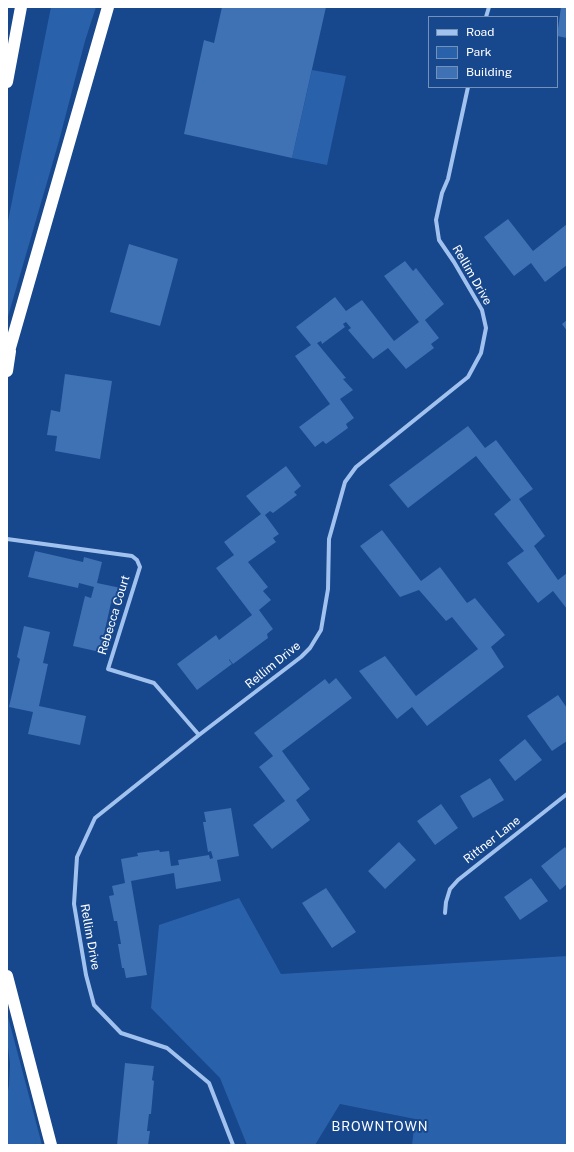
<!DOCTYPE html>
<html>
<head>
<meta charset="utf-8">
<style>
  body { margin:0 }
  #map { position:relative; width:574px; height:1152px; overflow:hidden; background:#17478c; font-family:"Public Sans",sans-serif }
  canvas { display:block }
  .frame { position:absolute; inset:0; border:8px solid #fff; pointer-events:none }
  .legend { position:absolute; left:428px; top:16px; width:130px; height:72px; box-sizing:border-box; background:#17478c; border:1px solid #7491ba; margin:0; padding:5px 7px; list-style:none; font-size:12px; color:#fff }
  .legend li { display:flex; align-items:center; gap:8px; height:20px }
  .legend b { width:20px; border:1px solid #7491ba }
</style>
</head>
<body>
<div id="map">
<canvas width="574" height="1152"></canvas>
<div class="frame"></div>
<ul class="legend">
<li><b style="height:5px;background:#a1c2ef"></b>Road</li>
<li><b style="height:11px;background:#2961ab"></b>Park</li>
<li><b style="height:11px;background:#3f71b5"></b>Building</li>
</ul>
</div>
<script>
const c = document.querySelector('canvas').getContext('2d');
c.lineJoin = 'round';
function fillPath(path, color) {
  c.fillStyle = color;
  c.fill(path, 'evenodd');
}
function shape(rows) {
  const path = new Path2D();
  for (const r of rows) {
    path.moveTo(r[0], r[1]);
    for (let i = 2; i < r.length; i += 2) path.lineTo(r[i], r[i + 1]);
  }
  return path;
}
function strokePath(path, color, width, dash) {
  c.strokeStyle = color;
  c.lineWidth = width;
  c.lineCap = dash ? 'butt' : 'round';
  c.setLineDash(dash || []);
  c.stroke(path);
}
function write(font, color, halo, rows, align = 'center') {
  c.font = font + ' "Public Sans",sans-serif';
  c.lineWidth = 4;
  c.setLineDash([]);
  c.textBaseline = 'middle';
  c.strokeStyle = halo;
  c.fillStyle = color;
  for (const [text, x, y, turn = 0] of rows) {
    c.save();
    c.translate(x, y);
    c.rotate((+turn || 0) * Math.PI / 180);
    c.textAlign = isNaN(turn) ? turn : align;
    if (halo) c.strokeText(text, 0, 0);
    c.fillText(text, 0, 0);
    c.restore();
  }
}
fillPath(shape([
  [51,7,96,7,85,41,59,141,7,320,7,226],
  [312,70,346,76,327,165,292,158],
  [239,898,281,974,567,956,567,1145,412,1145,415,1119,340,1104,315,1145,247,1145,220,1078,151,1008,159,925],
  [7,1013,42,1145,7,1145,7,1096,9,1085,10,1064,7,1039]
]), '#2961ab');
fillPath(shape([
  [222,7,326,7,292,158,184,134,204,40,214,43],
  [561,7,567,7,567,38,557,36],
  [508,219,533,251,567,224,567,265,545,282,531,263,514,276,484,237],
  [129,244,178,259,160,326,110,312],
  [405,261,413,271,416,268,444,304,425,320,439,338,431,344,434,348,406,369,388,348,373,359,348,330,351,328,346,322,343,324,345,327,322,344,321,341,317,343,346,378,343,379,353,390,340,399,354,418,346,424,348,428,326,444,323,441,315,447,299,427,330,404,295,356,311,345,296,327,335,297,346,311,362,300,394,341,419,322,384,276],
  [567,320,567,331,562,324],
  [65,374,112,381,100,459,55,451,57,436,47,435,51,410,60,412],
  [468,426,485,448,496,440,533,489,519,499,545,536,534,546,558,580,567,573,567,609,553,591,538,603,507,563,524,551,494,514,511,500,476,456,408,508,389,485],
  [286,466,301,486,294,492,297,495,273,513,270,511,265,515,279,534,273,538,276,542,248,562,268,587,263,591,271,600,259,610,273,629,267,634,268,638,233,664,229,659,229,660,232,664,197,690,177,664,216,635,219,640,252,615,216,568,234,555,224,542,261,514,246,496],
  [382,530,421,581,440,567,467,603,475,598,505,635,491,647,504,667,427,726,412,707,397,719,359,671,385,656,416,696,478,649,452,617,446,621,419,590,400,597,360,546],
  [35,551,83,562,84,557,102,562,97,583,121,588,118,605,111,603,100,652,73,646,85,596,91,598,94,587,79,583,78,588,28,577],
  [24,626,50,632,43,663,48,664,39,706,86,716,80,745,28,734,33,712,9,707,20,659,17,657],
  [336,678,352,698,282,751,310,789,296,800,310,820,272,849,253,825,285,801,259,767,273,756,254,733,325,679,329,684],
  [558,695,567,708,567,741,552,751,527,716],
  [525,739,542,760,515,781,499,760],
  [490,778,504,800,473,818,460,796],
  [441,804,458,828,435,845,417,821],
  [231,808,239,856,217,860,221,881,176,889,174,873,131,881,147,975,126,978,124,968,122,968,118,944,121,944,117,921,114,921,109,896,114,895,112,886,125,883,121,859,138,856,137,853,159,850,160,852,169,851,171,866,179,865,178,860,209,855,210,859,213,858,211,851,208,852,203,822,206,822,204,812],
  [399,842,416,860,385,889,368,871],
  [565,847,567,850,567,884,560,890,541,866],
  [531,878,548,901,520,920,504,897],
  [326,888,356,932,332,948,302,903],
  [125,1063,154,1066,152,1080,154,1081,151,1114,149,1114,147,1131,150,1131,148,1145,117,1145]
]), '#3f71b5');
strokePath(shape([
  [486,17,489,7],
  [7,539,132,556,137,560,140,567,108,669,154,683,199,735],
  [445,913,446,902,450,889,458,880,567,794],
  [233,1145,209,1083,167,1048,121,1033,94,1005,86,975,74,904,77,857,95,818,199,735,301,657,310,648,321,630,328,589,329,539,345,482,356,467,468,377,481,353,486,328,482,310,454,262,439,240,436,220,442,193,448,179,468,87]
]), '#a1c2ef', 4);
strokePath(shape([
  [7,82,21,7],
  [7,358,108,7],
  [7,371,10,351],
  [7,976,51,1145]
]), '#fff', 12);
write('12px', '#fff', '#17478c', [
  ["Rellim Drive",472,275,60],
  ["Rebecca Court",114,615,-73],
  ["Rellim Drive",273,665,-39],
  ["Rittner Lane",492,840,-38],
  ["Rellim Drive",90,937,80]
]);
c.letterSpacing = '1px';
write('13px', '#fff', '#17478c', [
  ["BROWNTOWN",380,1127]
]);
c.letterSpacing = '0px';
</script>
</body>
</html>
